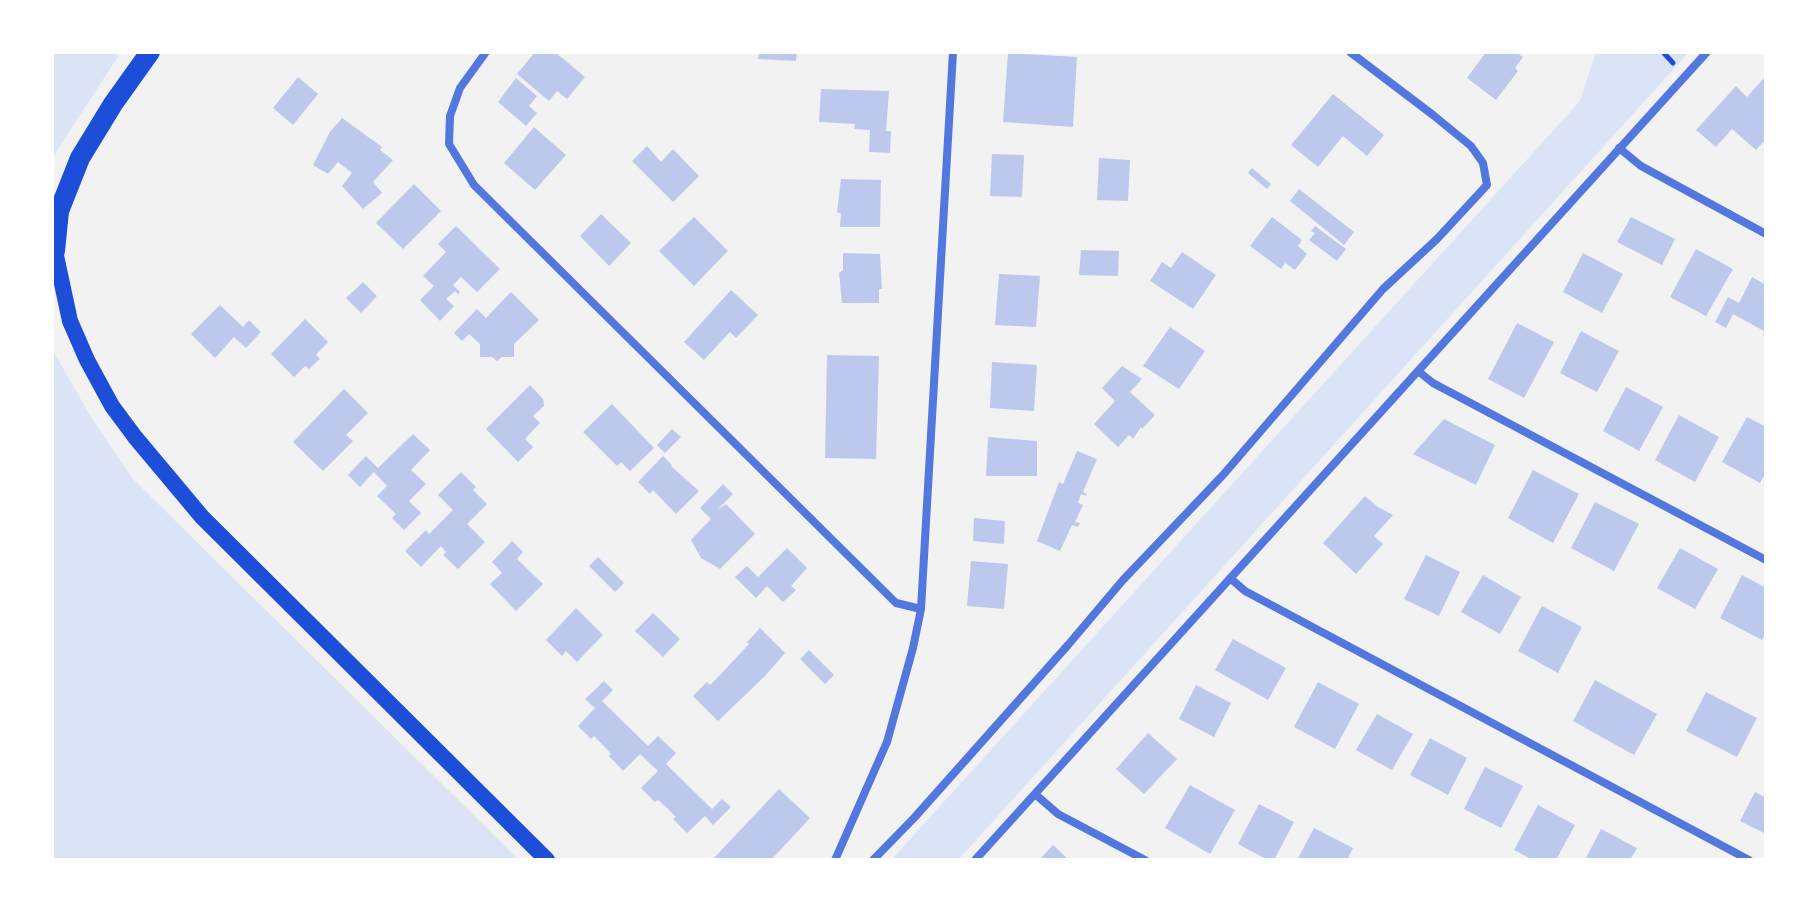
<!DOCTYPE html>
<html>
<head>
<meta charset="utf-8">
<style>
  body { margin:0 }
  #map { position:relative; width:1818px; height:912px; overflow:hidden; background:#f2f2f2; font-family:"Sofia Sans Condensed",sans-serif }
  canvas { display:block }
  .frame { position:absolute; inset:0; border:54px solid #fff; pointer-events:none }
</style>
</head>
<body>
<div id="map">
<canvas width="1818" height="912"></canvas>
<div class="frame"></div>
</div>
<script>
const c = document.querySelector('canvas').getContext('2d');
c.lineJoin = 'round';
function fillPath(path, color) {
  c.fillStyle = color;
  c.fill(path, 'evenodd');
}
function shape(rows) {
  const path = new Path2D();
  for (const r of rows) {
    path.moveTo(r[0], r[1]);
    for (let i = 2; i < r.length; i += 2) path.lineTo(r[i], r[i + 1]);
  }
  return path;
}
function strokePath(path, color, width, dash) {
  c.strokeStyle = color;
  c.lineWidth = width;
  c.lineCap = dash ? 'butt' : 'round';
  c.setLineDash(dash || []);
  c.stroke(path);
}
fillPath(shape([
  [52,52,121,52,52,158],
  [1596,52,1689,52,958,860,891,860,1580,101],
  [52,349,91,417,133,479,519,860,52,860]
]), '#dbe4f7');
fillPath(shape([
  [535,52,555,52,585,77,567,99,557,91,549,101,517,74],
  [759,52,797,52,796,61,758,59],
  [1486,52,1516,52,1523,57,1515,68,1518,71,1496,100,1467,78],
  [1008,53,1077,57,1073,127,1003,122],
  [298,77,318,94,293,125,273,108],
  [516,78,537,96,529,106,537,113,526,126,498,102],
  [1763,79,1766,81,1766,139,1756,150,1732,129,1716,147,1696,130,1736,86,1747,97],
  [821,89,889,91,886,131,891,131,890,153,869,152,870,130,854,129,855,124,819,122],
  [1333,94,1384,135,1367,156,1343,136,1318,167,1291,145],
  [342,118,382,147,380,150,393,160,373,182,382,193,363,209,342,186,352,173,338,162,328,174,313,165,330,132],
  [534,127,566,155,535,190,504,163],
  [647,146,661,162,673,149,699,176,673,202,632,161],
  [992,154,1024,155,1022,197,990,196],
  [1099,158,1130,160,1128,201,1097,200],
  [1252,168,1271,184,1267,189,1248,173],
  [841,179,881,180,880,227,840,227,841,213,837,213],
  [414,184,441,211,403,249,376,223],
  [1299,189,1354,232,1344,245,1290,201],
  [601,214,631,243,609,266,580,236],
  [694,217,728,251,694,286,659,251],
  [1272,217,1302,240,1298,246,1307,254,1295,270,1285,263,1281,269,1250,246],
  [1631,217,1675,239,1662,265,1617,242],
  [456,226,500,269,477,292,461,277,453,285,460,292,458,294,455,291,446,299,454,306,440,321,420,300,434,286,423,276,446,252,438,244],
  [1315,226,1346,249,1337,261,1309,240,1315,233,1311,231],
  [1696,249,1733,269,1706,316,1670,297],
  [1081,250,1119,251,1118,276,1079,275],
  [1182,252,1216,275,1193,309,1150,281,1162,262,1171,268],
  [843,253,880,254,882,289,879,289,879,303,842,303,839,273,843,270],
  [1583,253,1623,274,1602,313,1563,292],
  [999,274,1040,276,1036,327,995,325],
  [1752,277,1766,285,1764,331,1733,314,1726,328,1715,322,1728,297,1739,303],
  [363,282,377,296,361,313,346,298],
  [731,290,758,315,736,338,730,332,704,360,684,342],
  [511,292,539,320,514,344,514,357,502,357,497,361,492,357,480,357,480,344,469,334,462,341,454,333,477,309,486,318],
  [220,305,243,327,249,320,261,332,246,348,234,337,215,358,191,334],
  [305,319,328,342,316,355,320,359,309,369,305,366,294,377,271,354],
  [1517,323,1554,342,1524,398,1488,379],
  [1170,327,1205,351,1179,389,1143,366],
  [1581,331,1619,351,1597,392,1560,373],
  [827,355,879,356,876,459,825,458],
  [992,362,1037,365,1034,411,990,408],
  [1122,366,1142,379,1130,392,1155,415,1142,429,1141,427,1133,439,1129,435,1118,447,1094,424,1115,401,1102,388],
  [530,385,543,399,544,406,533,416,540,423,525,439,533,447,518,462,486,429],
  [1626,387,1663,407,1639,451,1603,431],
  [344,389,368,413,346,435,353,441,323,471,293,442],
  [612,404,654,448,630,471,621,462,617,466,583,432],
  [1679,415,1719,437,1695,482,1655,460],
  [1747,417,1766,427,1766,472,1760,483,1722,462],
  [1444,419,1495,445,1476,485,1413,454],
  [672,429,681,437,665,453,657,445],
  [413,434,430,450,411,470,426,484,409,501,421,513,404,530,392,518,396,514,377,496,387,486,374,472,360,487,348,475,366,456,378,468],
  [988,437,1037,441,1037,476,986,476],
  [1077,451,1097,459,1083,492,1087,494,1086,496,1081,494,1078,503,1083,505,1075,522,1080,523,1078,527,1072,525,1060,551,1037,541,1059,482,1063,484],
  [663,456,672,465,671,466,699,491,676,514,653,490,650,494,638,482],
  [1533,470,1579,494,1553,543,1508,518],
  [461,472,476,487,473,490,487,504,467,524,485,542,458,569,443,555,446,552,441,546,421,567,405,551,426,530,429,534,453,510,438,495],
  [723,484,733,494,717,510,726,504,755,534,720,569,701,558,691,540,711,519,700,508],
  [1365,496,1378,507,1393,515,1374,536,1383,544,1356,574,1323,543],
  [1595,502,1639,524,1614,571,1571,548],
  [974,518,1005,521,1004,544,973,541],
  [512,541,523,552,517,559,543,584,516,611,490,584,502,573,492,562],
  [787,548,807,568,791,586,796,590,783,602,767,586,756,598,735,577,747,566,758,577],
  [1680,548,1718,569,1695,609,1657,588],
  [1426,555,1460,572,1439,616,1404,599],
  [598,557,624,583,615,592,589,566],
  [971,561,1008,564,1004,609,967,606],
  [1483,575,1521,597,1500,634,1461,612],
  [1742,575,1766,588,1766,632,1762,640,1720,618],
  [1542,606,1582,627,1558,673,1518,651],
  [576,608,603,635,577,662,566,651,562,656,546,640],
  [653,613,680,639,663,657,635,631],
  [760,628,785,653,765,676,718,721,693,696,707,682,710,685,719,676,749,644,747,642],
  [1233,639,1286,668,1268,700,1215,670],
  [809,650,834,675,825,684,800,659],
  [1595,680,1657,714,1634,755,1573,721],
  [604,681,613,690,602,701,648,746,658,736,676,753,666,764,712,809,722,799,731,807,713,825,705,816,687,833,673,819,676,817,666,807,658,800,655,802,641,788,658,771,640,754,623,771,609,756,611,754,603,745,594,736,591,739,578,726,595,708,585,699],
  [1318,682,1359,704,1335,749,1294,727],
  [1196,685,1231,703,1214,737,1179,719],
  [1706,692,1757,718,1737,757,1686,731],
  [1377,714,1413,734,1392,770,1356,750],
  [1148,733,1177,759,1144,794,1116,769],
  [1430,738,1467,758,1448,795,1410,775],
  [1485,767,1523,786,1501,828,1464,809],
  [1190,785,1235,810,1210,854,1165,828],
  [779,789,810,818,771,860,716,860,714,858],
  [1755,792,1766,798,1766,834,1740,821],
  [1259,804,1294,822,1274,860,1268,860,1238,844],
  [1538,805,1575,825,1556,860,1533,860,1514,850],
  [1314,828,1353,848,1347,860,1297,860],
  [1601,829,1637,848,1630,860,1585,860],
  [1053,845,1069,860,1039,860]
]), '#bdc9ec');
strokePath(shape([
  [1663,52,1673,63]
]), '#1d4ed8', 5);
strokePath(shape([
  [486,52,460,88,450,116,449,144,474,185,896,603,921,609],
  [1619,148,1641,166,1766,234],
  [1418,371,1433,383,1766,560],
  [1230,578,1245,591,1749,860],
  [1035,794,1058,814,1145,860],
  [835,860,887,742,913,648,921,609,953,52],
  [873,860,914,818,1068,645,1123,580,1223,475,1383,289,1437,239,1487,185,1483,163,1471,146,1433,115,1350,52],
  [975,860,1707,52]
]), '#5277de', 8);
strokePath(shape([
  [55,251,70,321,87,360,112,406,135,437,202,517,547,860]
]), '#1d4ed8', 16);
strokePath(shape([
  [52,251,55,251,59,211,80,158,113,104,150,52]
]), '#1d4ed8', 20);
</script>
</body>
</html>
